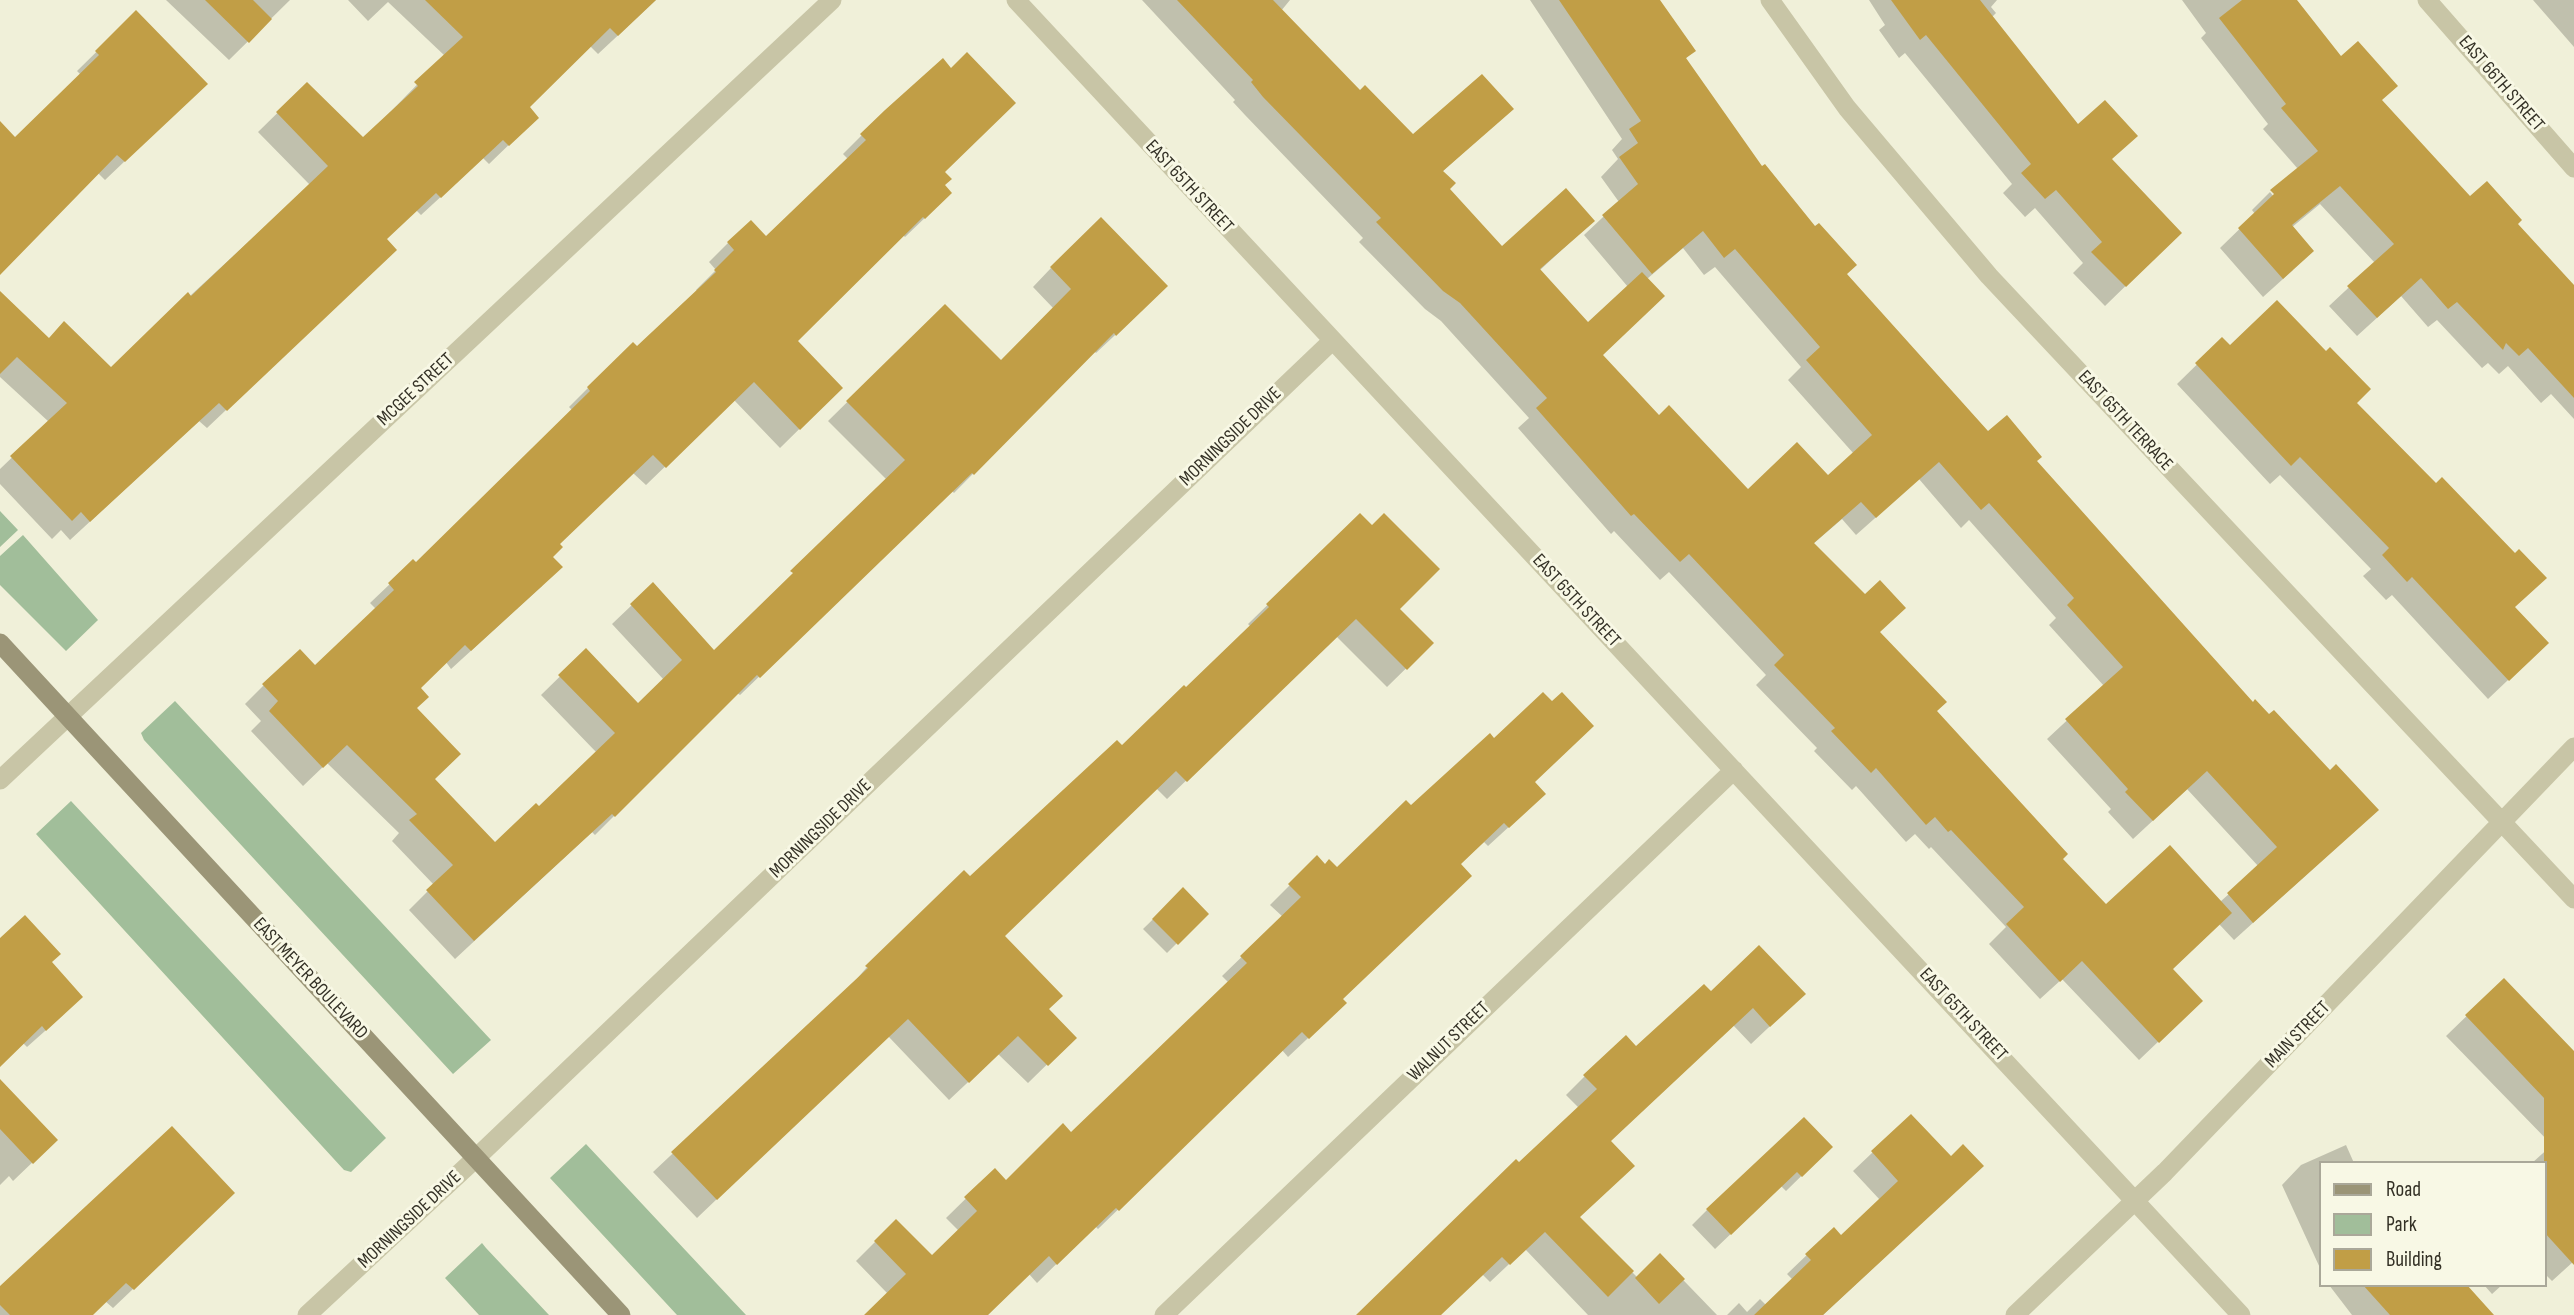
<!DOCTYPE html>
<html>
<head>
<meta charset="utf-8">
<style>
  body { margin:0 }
  #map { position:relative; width:2574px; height:1315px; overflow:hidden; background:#f0f0d9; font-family:"Sofia Sans Condensed",sans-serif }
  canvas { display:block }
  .legend { position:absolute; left:2319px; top:1161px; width:228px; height:126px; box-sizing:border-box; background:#f8f8e5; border:2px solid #aaa899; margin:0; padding:9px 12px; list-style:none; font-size:21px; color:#343126 }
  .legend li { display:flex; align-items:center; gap:14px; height:35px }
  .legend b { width:35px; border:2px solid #aaa899 }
</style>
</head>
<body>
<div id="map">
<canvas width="2574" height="1315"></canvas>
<ul class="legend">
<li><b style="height:9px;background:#9b9577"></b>Road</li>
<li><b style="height:19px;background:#a1be9a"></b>Park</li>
<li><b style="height:19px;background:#c19e46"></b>Building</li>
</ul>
</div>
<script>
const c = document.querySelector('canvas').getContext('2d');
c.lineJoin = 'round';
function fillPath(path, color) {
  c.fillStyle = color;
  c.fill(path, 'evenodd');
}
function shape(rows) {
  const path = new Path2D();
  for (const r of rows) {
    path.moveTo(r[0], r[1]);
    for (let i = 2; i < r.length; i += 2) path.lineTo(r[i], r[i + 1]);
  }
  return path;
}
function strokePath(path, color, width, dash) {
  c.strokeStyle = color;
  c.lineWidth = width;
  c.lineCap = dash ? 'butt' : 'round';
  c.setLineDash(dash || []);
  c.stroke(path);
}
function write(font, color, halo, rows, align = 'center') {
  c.font = font + ' "Sofia Sans Condensed",sans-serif';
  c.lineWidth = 6;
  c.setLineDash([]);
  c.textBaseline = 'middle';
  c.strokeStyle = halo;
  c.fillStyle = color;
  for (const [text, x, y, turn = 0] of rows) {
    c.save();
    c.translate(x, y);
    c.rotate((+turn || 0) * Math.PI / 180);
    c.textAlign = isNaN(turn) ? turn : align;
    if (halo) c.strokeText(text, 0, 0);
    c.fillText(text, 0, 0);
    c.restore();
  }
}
fillPath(shape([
  [0,511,18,530,0,547],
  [23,535,98,620,66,651,0,585,0,556],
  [175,701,491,1040,453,1074,144,740,141,733],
  [71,801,386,1138,351,1172,344,1170,36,834],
  [586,1144,746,1315,677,1315,550,1178],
  [482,1243,486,1248,549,1315,479,1315,445,1278]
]), '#a1be9a');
fillPath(shape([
  [166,0,290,0,229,60],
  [348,0,656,0,598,54,590,46,527,108,518,136,489,164,483,158,421,215,416,210,385,239,376,268,207,428,199,421,70,540,61,530,52,539,0,484,0,469,49,422,0,377,0,294,48,340,111,369,310,185,258,132,307,84,363,140,445,56,388,2,368,21],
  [1142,0,1290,0,1281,11,1360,92,1413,137,1511,109,1442,172,1447,189,1502,248,1593,221,1539,271,1588,324,1628,287,1584,235,1619,202,1601,177,1618,159,1612,150,1622,139,1530,0,1655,0,1694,51,1685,59,1762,168,1845,274,1988,434,2035,462,2358,828,2234,940,2219,924,2171,969,2182,1019,2139,1060,2062,979,2040,999,1989,944,2006,927,1931,847,1929,849,1915,834,1906,842,1856,786,1852,790,1814,751,1817,748,1756,685,1766,675,1669,572,1660,580,1614,531,1611,534,1518,428,1529,418,1441,321,1425,309,1359,242,1363,238,1245,115,1233,102,1235,100],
  [1683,248,1704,275,1715,267,1801,367,1788,380,1854,454,1827,477,1748,491,1659,417,1601,356,1647,279],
  [1919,479,1961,528,1969,520,2056,618,2049,625,2104,686,2047,739,2111,809,2108,812,2133,839,2187,789,2259,867,2220,902,2106,906,2061,859,1935,711,1813,544,1842,519,1856,535],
  [1869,0,1997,0,1991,7,1996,13,1992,17,2078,127,2180,233,2105,306,2073,273,2083,263,2035,208,2025,217,2003,193,2012,184,1905,53,1899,58,1879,30,1885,25],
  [2182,0,2295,0,2340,59,2470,199,2516,224,2574,287,2574,419,2551,394,2541,403,2508,366,2499,374,2488,363,2482,368,2437,320,2428,327,2401,296,2357,336,2329,306,2375,263,2320,204,2291,228,2293,270,2263,297,2220,248,2255,214,2252,210,2270,192,2278,202,2298,169,2263,129,2268,124,2201,38,2206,33],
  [2533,0,2574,0,2574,47],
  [136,13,186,103,105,180,98,173,0,274,0,148,15,139,81,75,77,71],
  [862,135,943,172,943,185,931,212,905,237,903,235,795,341,841,388,780,448,734,400,646,485,633,473,558,544,551,557,542,586,451,669,446,662,419,688,415,708,432,780,495,844,539,809,597,753,541,695,586,651,638,705,664,680,612,624,653,585,714,653,887,480,828,421,945,306,1001,362,1054,309,1033,287,1051,268,1147,305,1096,353,1094,351,954,493,952,491,740,695,737,693,595,835,592,832,455,959,409,910,434,885,392,841,399,833,327,763,303,786,251,731,261,721,245,704,264,685,315,668,376,609,370,603,413,562,415,564,573,411,569,407,588,388,637,349,698,292,696,290,716,270,709,262,728,243,750,222,766,238,848,159,843,154],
  [2222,340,2230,348,2355,403,2513,608,2527,662,2488,699,2392,595,2386,600,2363,576,2371,569,2280,475,2270,484,2177,384],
  [1360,515,1398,609,1432,643,1387,687,1336,636,1167,799,1156,788,1003,936,1047,1009,1074,1038,1028,1083,998,1054,949,1100,888,1036,697,1218,653,1172,850,987,867,967,1186,690,1251,627,1248,624],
  [1533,783,1524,813,1488,846,1484,842,1459,865,1341,999,1325,1022,1288,1057,1282,1050,1098,1229,1095,1226,1037,1283,1029,1274,986,1315,866,1315,888,1294,856,1261,896,1221,932,1257,959,1231,946,1218,995,1170,1006,1182,1071,1134,1229,983,1222,976,1283,917,1270,905,1317,858,1325,866,1337,869,1411,807],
  [1183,890,1206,914,1167,953,1143,929],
  [0,941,50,963,63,1015,27,1047,23,1043,0,1065],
  [2504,980,2574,1053,2574,1261,2552,1281,2544,1273,2544,1163,2532,1163,2552,1145,2446,1036],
  [1711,994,1784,1013,1751,1044,1733,1025,1609,1141,1578,1218,1638,1278,1660,1256,1717,1315,1588,1315,1525,1249,1490,1282,1482,1274,1440,1315,1357,1315,1579,1108,1566,1095,1585,1076,1636,1048],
  [0,1081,37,1158,13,1181,9,1176,0,1185],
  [1911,1116,1963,1184,1823,1315,1727,1315,1739,1303,1747,1312,1760,1299,1766,1305,1793,1280,1787,1274,1834,1229,1841,1237,1880,1200,1853,1171],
  [2346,1145,2354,1163,2320,1163,2320,1268,2282,1185,2301,1165],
  [1831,1147,1786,1191,1781,1186,1715,1249,1692,1225,1707,1210],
  [214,1212,113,1308,105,1301,91,1315,0,1315,0,1288],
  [2329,1285,2439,1285,2491,1315,2352,1315],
  [2484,1285,2502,1285,2492,1294]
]), '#0003');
fillPath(shape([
  [205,0,253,0,272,19,249,43],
  [425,0,656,0,618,36,610,28,530,107,539,118,509,146,503,140,441,198,436,193,387,239,397,250,227,411,219,403,90,522,81,512,72,521,10,456,67,403,17,357,0,374,0,291,49,338,64,321,111,367,188,292,191,296,328,166,276,112,307,82,363,137,418,86,414,82,463,37],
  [1177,0,1273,0,1360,90,1365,85,1413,134,1482,74,1514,109,1443,171,1456,183,1450,189,1502,246,1566,188,1595,221,1540,269,1588,322,1642,272,1665,296,1603,355,1659,415,1669,405,1748,489,1797,442,1828,475,1872,435,1806,360,1820,347,1735,249,1724,258,1703,231,1652,274,1602,215,1638,184,1619,157,1638,143,1629,129,1641,121,1559,0,1660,0,1696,51,1686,58,1762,166,1765,164,1815,226,1819,223,1857,265,1847,274,1988,431,2007,415,2042,457,2037,461,2253,702,2255,699,2269,714,2274,710,2330,770,2336,764,2379,810,2253,923,2227,893,2277,847,2207,771,2153,821,2125,792,2128,789,2065,719,2123,667,2067,605,2074,598,1989,503,1981,510,1939,462,1876,518,1861,502,1814,543,1865,594,1880,580,1906,608,1880,632,1947,702,1937,711,2068,854,2063,859,2106,904,2170,845,2232,913,2173,969,2203,1001,2159,1043,2082,961,2060,982,2006,924,2024,907,1951,830,1948,832,1935,817,1926,825,1876,768,1871,773,1831,731,1835,728,1774,665,1784,655,1689,554,1680,562,1634,514,1631,516,1536,408,1547,398,1460,303,1443,291,1376,222,1381,218,1263,97,1251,82,1253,80],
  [1891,0,1980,0,2078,124,2105,100,2138,136,2112,159,2182,233,2126,287,2091,252,2102,242,2056,190,2045,199,2021,173,2031,164,1926,35,1920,40],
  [2242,0,2297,0,2341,56,2358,41,2398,86,2382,100,2470,196,2487,181,2522,220,2518,224,2574,285,2574,398,2528,348,2519,356,2506,343,2503,350,2457,302,2448,309,2421,278,2377,318,2347,286,2394,244,2340,186,2292,225,2314,251,2283,279,2238,228,2274,194,2270,190,2318,151,2281,108,2286,104,2219,18],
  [136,10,208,84,125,162,117,155,0,275,0,121,15,137,99,55,95,51],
  [967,52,1016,103,945,172,952,179,945,185,952,193,925,219,923,217,798,341,843,388,800,430,754,382,666,468,653,455,560,544,563,547,553,557,563,567,471,651,465,645,421,688,429,697,417,708,461,754,435,779,495,842,536,803,539,806,615,733,558,675,586,648,638,703,682,660,630,604,653,582,714,650,793,573,790,571,905,460,846,401,945,304,1001,360,1071,289,1050,267,1101,217,1168,286,1116,336,1114,333,974,475,972,473,760,678,757,675,615,817,612,814,474,941,426,890,453,865,409,820,417,814,347,745,323,768,269,711,278,701,262,684,300,649,315,665,394,590,388,583,413,559,416,562,590,391,587,387,633,342,637,346,716,272,714,270,734,250,727,242,751,220,766,236,866,140,860,134,885,110,943,58,951,68],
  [2277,300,2326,351,2330,347,2371,389,2357,403,2436,483,2442,477,2515,553,2519,549,2547,578,2515,607,2549,643,2509,681,2412,577,2407,582,2382,555,2389,548,2300,457,2291,466,2195,363,2222,337,2230,345],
  [1360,513,1372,525,1384,513,1440,569,1400,609,1434,643,1407,670,1356,619,1187,782,1176,771,1005,936,1063,996,1049,1009,1077,1038,1048,1066,1018,1036,969,1083,908,1019,717,1200,671,1152,868,968,865,966,964,870,970,876,1117,740,1122,745,1184,685,1186,687,1269,607,1266,604],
  [1543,692,1552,701,1562,692,1594,726,1535,782,1546,794,1509,828,1504,823,1461,864,1472,876,1343,999,1347,1003,1309,1039,1302,1032,1119,1211,1116,1208,1057,1265,1049,1256,988,1315,864,1315,906,1274,874,1241,896,1219,932,1255,977,1211,964,1197,995,1168,1006,1180,1063,1123,1071,1132,1247,963,1240,956,1301,897,1288,884,1317,855,1325,864,1329,859,1337,867,1406,800,1411,805,1490,733,1494,738],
  [1183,887,1209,914,1178,945,1152,919],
  [25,915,61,954,52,962,83,997,46,1031,42,1026,0,1067,0,938],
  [1759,945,1806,994,1770,1027,1753,1008,1611,1141,1635,1166,1580,1217,1634,1271,1608,1297,1545,1232,1510,1265,1502,1257,1441,1315,1356,1315,1516,1159,1519,1162,1597,1089,1583,1075,1626,1035,1636,1046,1704,984,1711,991],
  [2504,978,2574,1051,2574,1265,2544,1232,2544,1098,2465,1015],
  [0,1079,58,1140,33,1164,0,1129],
  [1911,1114,1951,1156,1963,1144,1984,1166,1823,1315,1754,1315,1811,1260,1805,1254,1834,1227,1841,1235,1898,1181,1871,1151],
  [1804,1117,1833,1147,1802,1177,1797,1172,1731,1235,1706,1209],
  [172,1126,235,1193,134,1290,126,1283,93,1315,10,1315,0,1305,0,1286],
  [1660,1253,1685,1279,1659,1304,1635,1278],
  [2363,1285,2467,1285,2494,1315,2390,1315]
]), '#c19e46');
strokePath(shape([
  [1016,0,2241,1315],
  [1770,0,1847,108,1989,276,2574,899],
  [2427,0,2574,168],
  [0,780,832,0],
  [307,1315,476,1158,1332,341],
  [1164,1315,1734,770],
  [2015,1315,2165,1172,2574,747]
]), '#c8c5a6', 19);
strokePath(shape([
  [0,643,621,1315]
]), '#9b9577', 19);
write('19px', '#343126', '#f8f8e5', [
  ["EAST 66TH STREET",2501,84,49],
  ["EAST 65TH STREET",1189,187,47],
  ["MCGEE STREET",416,390,-43],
  ["EAST 65TH TERRACE",2125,421,47],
  ["MORNINGSIDE DRIVE",1231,437,-44],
  ["EAST 65TH STREET",1576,601,47],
  ["MORNINGSIDE DRIVE",821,829,-44],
  ["EAST MEYER BOULEVARD",310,979,47],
  ["EAST 65TH STREET",1963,1015,47],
  ["MAIN STREET",2298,1035,-46],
  ["WALNUT STREET",1449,1042,-44],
  ["MORNINGSIDE DRIVE",410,1220,-43]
]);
</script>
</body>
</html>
